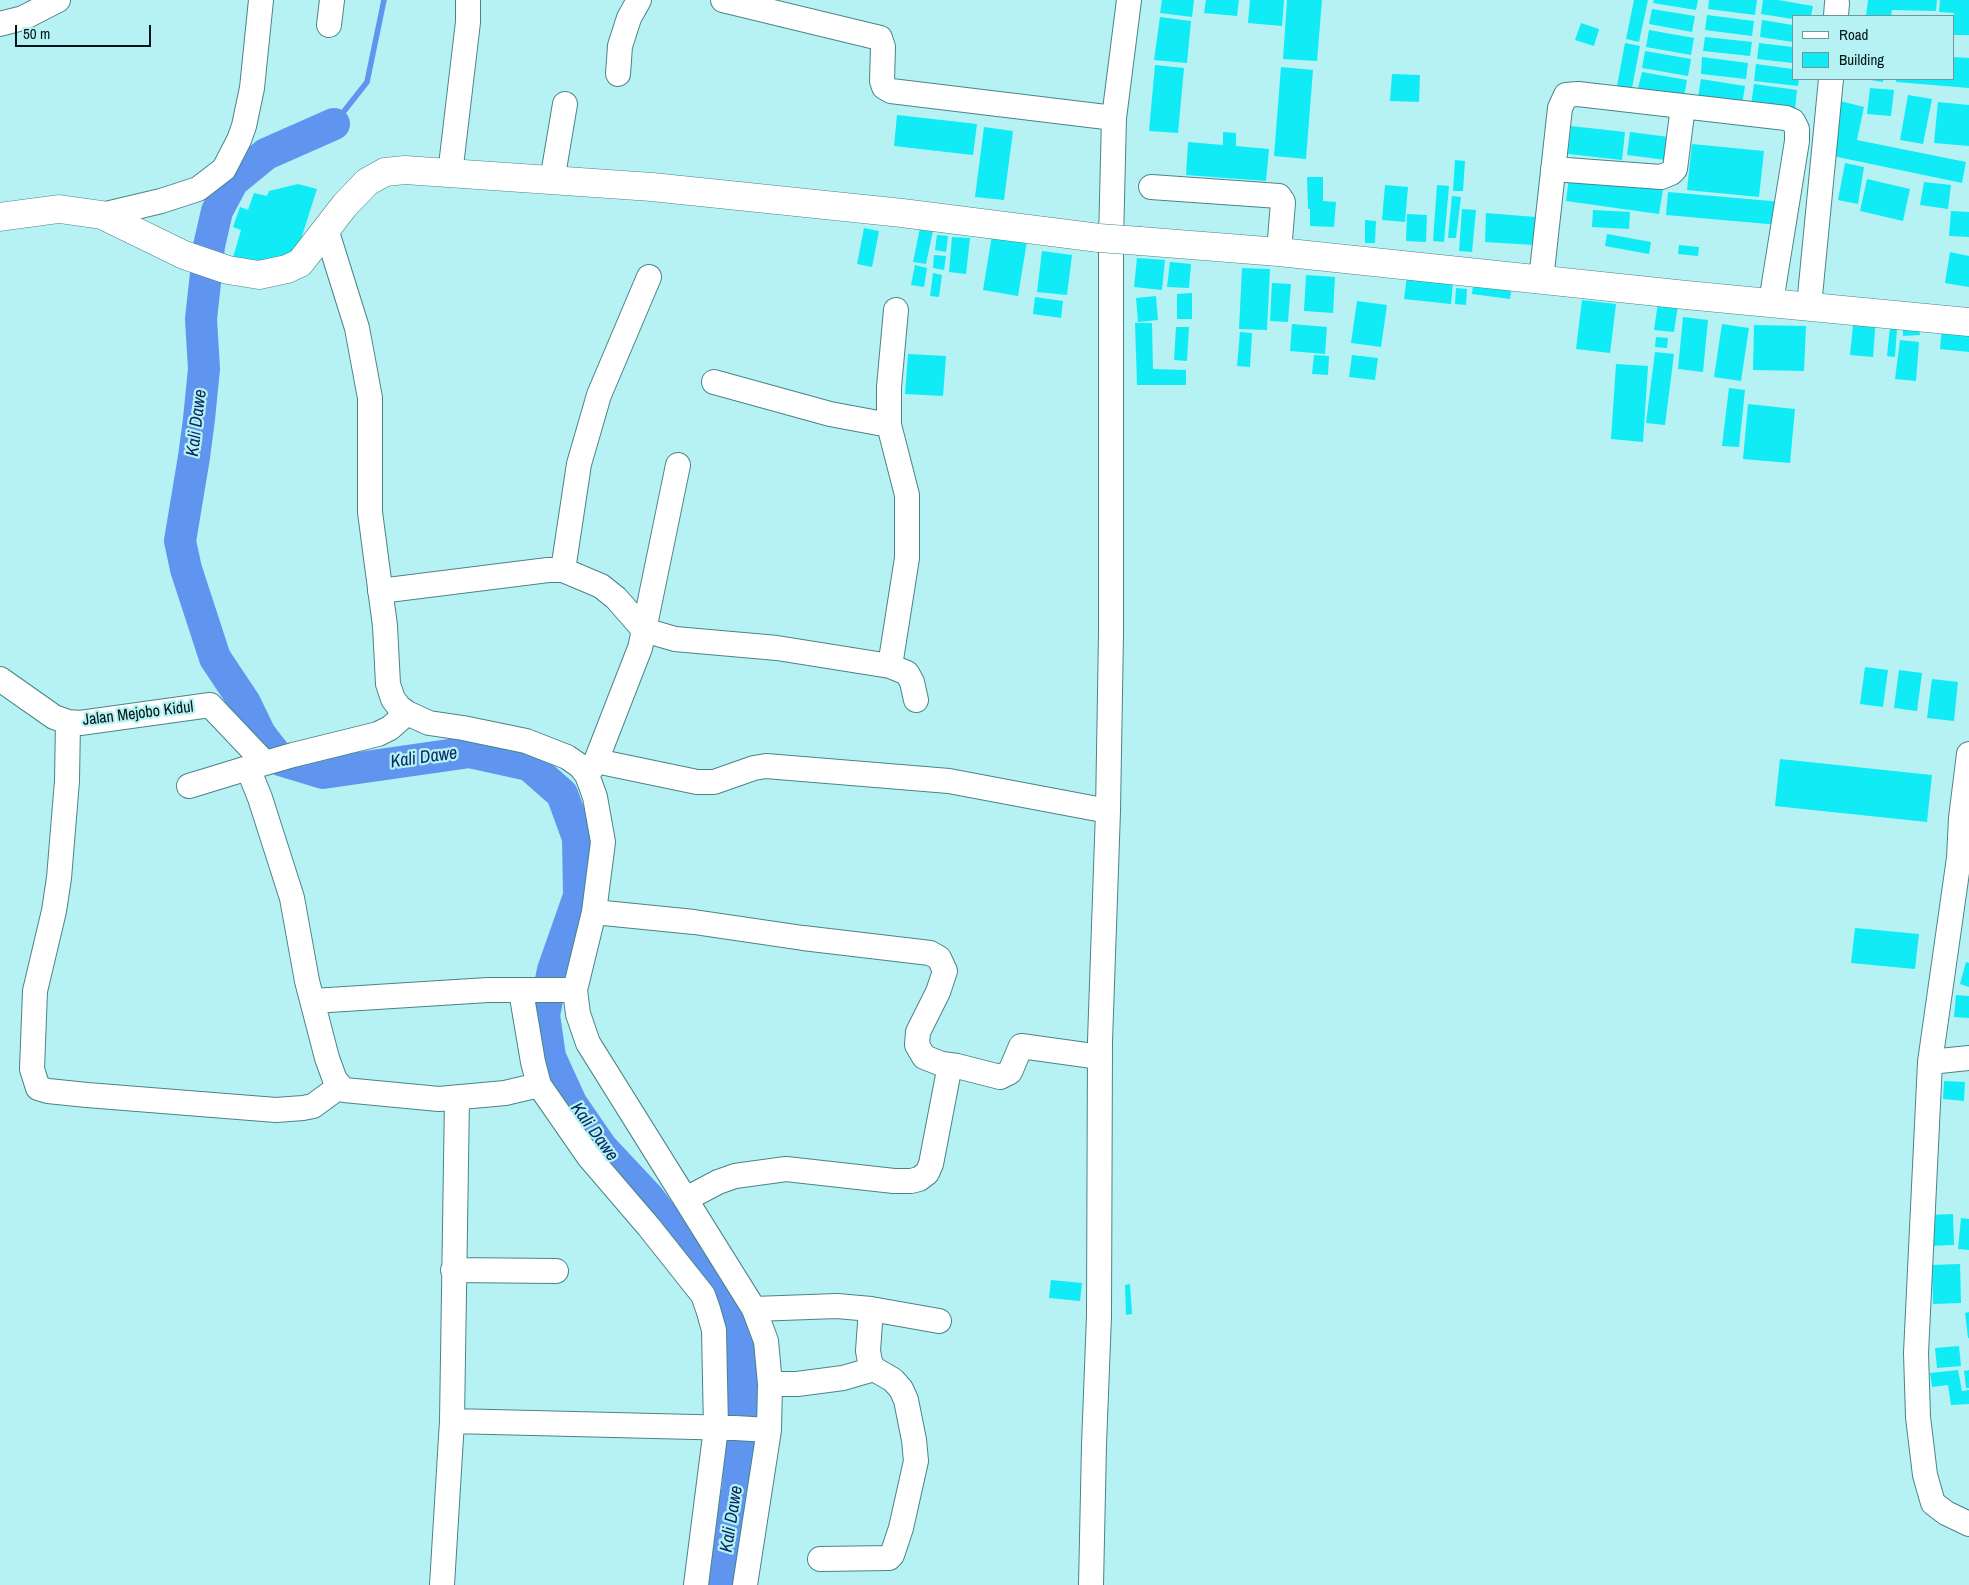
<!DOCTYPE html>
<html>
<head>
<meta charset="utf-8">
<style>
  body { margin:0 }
  #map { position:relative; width:1969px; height:1585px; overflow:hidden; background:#b6f1f4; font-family:"Archivo Narrow",sans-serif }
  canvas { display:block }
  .legend { position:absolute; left:1792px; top:15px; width:162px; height:65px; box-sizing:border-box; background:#b6f1f4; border:1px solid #6e999c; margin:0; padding:6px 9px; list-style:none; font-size:15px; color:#011617 }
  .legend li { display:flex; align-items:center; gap:10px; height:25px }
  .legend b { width:25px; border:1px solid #6e999c }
  .scale { position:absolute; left:15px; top:25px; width:136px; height:22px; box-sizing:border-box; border:2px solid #011617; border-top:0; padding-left:6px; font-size:15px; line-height:18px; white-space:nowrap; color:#011617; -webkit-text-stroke:4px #b6f1f4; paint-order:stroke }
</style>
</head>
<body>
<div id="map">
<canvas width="1969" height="1585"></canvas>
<ul class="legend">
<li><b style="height:6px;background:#fff"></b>Road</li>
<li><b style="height:14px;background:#11ebf5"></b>Building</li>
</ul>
<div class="scale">50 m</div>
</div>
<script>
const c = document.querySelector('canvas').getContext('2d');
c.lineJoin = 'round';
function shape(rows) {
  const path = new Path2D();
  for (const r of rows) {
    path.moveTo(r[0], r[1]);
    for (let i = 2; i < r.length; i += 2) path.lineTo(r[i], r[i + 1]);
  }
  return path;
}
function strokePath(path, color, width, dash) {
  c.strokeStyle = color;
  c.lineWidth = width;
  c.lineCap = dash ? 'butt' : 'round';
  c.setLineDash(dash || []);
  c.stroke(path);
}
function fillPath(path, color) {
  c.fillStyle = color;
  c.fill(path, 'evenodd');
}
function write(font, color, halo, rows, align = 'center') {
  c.font = font + ' "Archivo Narrow",sans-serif';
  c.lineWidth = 4.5;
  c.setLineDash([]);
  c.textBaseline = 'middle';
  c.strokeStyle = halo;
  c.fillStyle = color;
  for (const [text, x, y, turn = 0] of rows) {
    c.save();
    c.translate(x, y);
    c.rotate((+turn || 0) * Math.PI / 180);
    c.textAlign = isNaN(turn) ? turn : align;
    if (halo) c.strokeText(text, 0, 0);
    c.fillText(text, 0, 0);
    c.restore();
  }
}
strokePath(shape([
  [334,124,367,82,384,0]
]), '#5f95ee', 5.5);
strokePath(shape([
  [334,124,266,154,233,181,217,211,209,246,201,319,204,369,199,419,194,457,180,541,186,569,215,658,245,703,260,734,280,760,323,773,470,752,529,765,562,794,578,838,579,896,553,970,544,1015,550,1057,571,1103,602,1148,648,1197,700,1266,727,1307,741,1354,743,1411,738,1487,726,1550,721,1585]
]), '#5f95ee', 32);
fillPath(shape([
  [1162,0,1194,0,1192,17,1160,13],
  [1206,0,1239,0,1237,16,1204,13],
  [1250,0,1284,0,1282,26,1248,23],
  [1287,0,1322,0,1317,61,1283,59],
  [1634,0,1648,0,1639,42,1626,39],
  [1654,0,1698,0,1696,10,1653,3],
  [1709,0,1757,0,1755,15,1708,9],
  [1763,0,1778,0,1813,6,1811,16,1793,16,1793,19,1761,14],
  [1868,0,1937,0,1936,11,1892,10,1891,16,1866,16],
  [1940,0,1969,0,1969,35,1954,35,1954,13,1939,12],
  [1652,9,1695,16,1692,32,1649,24],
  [1707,15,1754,21,1752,36,1705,30],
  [1160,17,1191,21,1187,63,1154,60],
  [1762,20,1793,25,1793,42,1760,37],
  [1581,23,1599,29,1594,46,1575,40],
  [1649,30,1694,38,1691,55,1646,47],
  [1705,37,1752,42,1750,56,1703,51],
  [1625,43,1640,46,1632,88,1617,86],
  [1759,43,1793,47,1793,63,1757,59],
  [1645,51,1691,59,1688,76,1642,68],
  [1702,57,1748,63,1746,79,1701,74],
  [1953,57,1969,58,1969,88,1896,82,1896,79,1953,79],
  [1756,64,1793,69,1793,79,1799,79,1798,86,1754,81],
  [1155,65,1184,68,1178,133,1149,131],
  [1281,67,1313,70,1306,159,1274,156],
  [1642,72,1687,80,1684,96,1638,88],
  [1392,74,1420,75,1419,102,1390,101],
  [1701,79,1745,86,1742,105,1698,97],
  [1864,79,1883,79,1883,82],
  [1754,84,1797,90,1795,110,1751,105],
  [1870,88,1894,90,1891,116,1867,114],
  [1908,95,1932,99,1923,144,1900,140],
  [1840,101,1864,107,1857,140,1966,162,1962,183,1828,155],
  [1938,102,1969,105,1969,146,1934,143],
  [897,115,977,124,973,155,894,146],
  [1571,126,1625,132,1622,160,1568,154],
  [984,127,1013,131,1004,200,975,197],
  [1223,132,1236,133,1236,146,1269,149,1266,181,1186,175,1188,142,1223,145],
  [1630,132,1669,137,1666,160,1627,155],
  [1692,144,1764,151,1759,197,1687,190],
  [1455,160,1465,161,1463,191,1453,191],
  [1845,163,1864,167,1858,204,1838,200],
  [1307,177,1323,177,1323,201,1336,202,1334,227,1310,226,1310,209,1308,209],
  [1569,177,1663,189,1659,214,1566,201],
  [1867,179,1910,189,1903,221,1860,211],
  [1924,182,1951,185,1948,209,1920,205],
  [298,184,317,189,295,258,283,265,264,259,261,270,232,261,241,230,233,227,240,207,248,210,254,193,267,196,269,191],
  [1385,185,1408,187,1405,222,1382,220],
  [1437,185,1449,186,1444,242,1433,241],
  [1668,192,1782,202,1779,225,1666,215],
  [1452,196,1461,197,1456,238,1448,238],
  [1462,209,1476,210,1472,252,1459,251],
  [1593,210,1630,212,1629,229,1592,227],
  [1951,211,1969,212,1969,237,1949,236],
  [1486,213,1536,217,1534,245,1485,242],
  [1407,214,1427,215,1426,242,1406,241],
  [1365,220,1376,221,1375,243,1365,243],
  [921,223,934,226,926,264,913,262],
  [864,228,879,231,872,267,857,264],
  [993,229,1028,235,1018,296,983,290],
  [1607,234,1651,242,1649,254,1605,246],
  [937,235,948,236,946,252,935,250],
  [952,237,970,238,966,274,949,272],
  [1679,245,1699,247,1698,256,1678,254],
  [1042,251,1072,255,1067,295,1037,292],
  [1950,252,1969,256,1969,287,1945,283],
  [934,255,946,256,944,270,933,268],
  [1137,258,1165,260,1162,290,1134,287],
  [1170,262,1191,264,1189,288,1167,287],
  [915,265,927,268,924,287,911,285],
  [1242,268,1270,269,1267,330,1239,329],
  [933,273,942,275,939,297,930,296],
  [1306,275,1335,277,1333,313,1304,311],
  [1474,275,1513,280,1510,299,1472,294],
  [1407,276,1453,282,1451,304,1404,299],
  [1272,283,1291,284,1288,322,1270,321],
  [1456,288,1467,289,1466,305,1455,304],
  [1192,293,1192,319,1177,319,1177,294],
  [1156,296,1158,320,1138,322,1136,298],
  [1035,297,1063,301,1061,318,1033,314],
  [1582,300,1616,304,1610,353,1576,349],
  [1357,301,1387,305,1381,347,1351,343],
  [1658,303,1678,305,1674,332,1654,330],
  [1854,315,1876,317,1873,357,1850,355],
  [1683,317,1708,320,1703,372,1678,369],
  [1135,323,1152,323,1153,369,1186,370,1186,385,1137,385],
  [1292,324,1327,327,1325,354,1290,351],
  [1722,324,1749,328,1741,381,1714,377],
  [1754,325,1806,326,1804,371,1753,370],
  [1903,325,1919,325,1920,335,1903,336],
  [1942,326,1969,329,1969,352,1940,349],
  [1176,327,1189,327,1187,361,1174,360],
  [1890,327,1897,328,1895,357,1887,356],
  [1240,332,1252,333,1250,367,1237,366],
  [1656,337,1668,338,1667,348,1655,347],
  [1900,340,1919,342,1916,381,1895,379],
  [1655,352,1674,354,1665,425,1646,423],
  [908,354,946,356,943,396,905,394],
  [1314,355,1329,356,1328,375,1312,374],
  [1352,355,1378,358,1375,380,1349,377],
  [1616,364,1648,366,1643,442,1611,439],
  [1729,388,1745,390,1739,447,1722,446],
  [1748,404,1795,409,1790,463,1743,459],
  [1865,667,1888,670,1883,707,1860,704],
  [1899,670,1922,673,1917,711,1894,708],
  [1932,679,1958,682,1954,721,1927,718],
  [1780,759,1932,775,1927,822,1775,806],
  [1855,928,1919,934,1915,969,1851,963],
  [1966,962,1969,963,1969,987,1960,984],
  [1956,995,1969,996,1969,1018,1954,1017],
  [1944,1081,1965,1082,1964,1101,1943,1099],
  [1953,1214,1954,1245,1929,1246,1927,1215],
  [1961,1218,1969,1219,1969,1250,1958,1249],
  [1960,1264,1961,1303,1933,1304,1932,1265],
  [1051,1280,1082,1283,1080,1301,1049,1298],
  [1130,1284,1132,1314,1126,1315,1125,1285],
  [1969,1312,1969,1338,1968,1338,1965,1313],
  [1959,1346,1961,1366,1937,1368,1935,1348],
  [1958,1370,1962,1391,1969,1390,1969,1404,1951,1405,1948,1385,1932,1387,1930,1373],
  [1969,1370,1969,1388,1966,1388,1964,1371]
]), '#11ebf5');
const minor = shape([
  [723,0,880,38,883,47,882,81,884,87,891,91,1114,118],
  [1836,16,1837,3],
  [0,24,23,18,58,0],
  [329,25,332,0],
  [618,74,620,46,629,18,639,0],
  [1553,169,1661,177,1671,173,1675,169,1683,106],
  [450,174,468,22,468,0],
  [552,181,565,104],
  [1151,187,1279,196,1283,202,1279,252],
  [102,215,161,201,198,189,224,169,239,140,244,126,252,88,261,0],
  [326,229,357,328,370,398,370,512,385,626,388,684,393,699,399,707,407,713,429,723,463,728,526,741,567,757,580,766,587,775,595,797,603,842,594,912,575,990,578,1014,588,1043,754,1309,766,1341,770,1384,769,1430,745,1585],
  [1541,280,1560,108,1566,95,1578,94,1786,118,1793,121,1797,129,1797,141,1771,302],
  [1809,306,1831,79],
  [714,382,830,414,889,425],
  [563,570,579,464,599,395,649,277],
  [380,591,548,570,563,570,601,586,616,598,644,630],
  [644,630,678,465],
  [890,666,907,558,907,495,889,425,889,387,896,310],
  [0,679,54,717,68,722,80,723,210,705,265,763],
  [407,713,390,728,378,734,293,755,248,768,260,798,292,898,307,981,327,1058,335,1080,344,1090,439,1099,505,1093,539,1085],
  [68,722,67,781,59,878,54,911,35,991,32,1069,38,1088,48,1091,87,1095,276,1110,303,1108,313,1106,339,1087],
  [1969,754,1961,818,1959,858,1930,1062,1969,1058],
  [596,761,697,782,714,782,754,768,766,766,949,781,1108,811],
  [588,774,596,761,610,725,640,648,644,630,675,639,777,648,890,666,907,673,912,682,916,700],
  [189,786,248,768],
  [594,912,694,922,803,938,930,953,939,958,945,971,938,992,918,1032,917,1045,924,1057,942,1064,957,1066,1000,1077,1010,1072,1021,1046,1100,1057],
  [521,991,533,1062,539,1085,589,1157,649,1227,703,1295,708,1309,714,1330,716,1428,696,1585],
  [313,1001,488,990,575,990],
  [1930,1062,1916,1353,1918,1417,1925,1475,1933,1503,1946,1513,1969,1524],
  [686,1199,718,1182,735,1176,786,1169,894,1181,911,1181,919,1179,927,1173,931,1164,950,1065],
  [453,1270,556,1271],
  [754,1309,837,1306,871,1309,868,1351,870,1362,874,1369,893,1380,901,1389,906,1400,914,1440,916,1461,901,1528,892,1555,889,1558,820,1559],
  [871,1309,939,1321],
  [770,1384,797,1384,843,1378,874,1369],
  [452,1421,457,1098],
  [442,1585,452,1421,735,1428,769,1430],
  [1091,1585,1094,1445,1099,1316,1100,1041,1108,811,1111,634,1111,240,1114,118,1129,0]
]);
const major = shape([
  [0,217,59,209,102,215,184,255,228,270,259,275,287,269,300,263,345,205,367,182,385,172,405,170,652,187,902,213,1099,238],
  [1140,241,1279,252,1686,295,1969,322]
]);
strokePath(minor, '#4b8487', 26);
strokePath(major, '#4b8487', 29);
strokePath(minor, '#fff', 24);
strokePath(major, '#fff', 28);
const majorBridge = shape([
  [1099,238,1140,241]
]);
strokePath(majorBridge, '#4b8487', 29, []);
strokePath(majorBridge, '#fff', 28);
write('16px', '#011617', '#b6f1f4', [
  ["Jalan Mejobo Kidul",138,714,-7]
]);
write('italic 18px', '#092a61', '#b6f1f4', [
  ["Kali Dawe",197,423,-83],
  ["Kali Dawe",424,758,-8],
  ["Kali Dawe",594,1132,54],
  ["Kali Dawe",732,1519,-81]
]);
</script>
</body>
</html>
